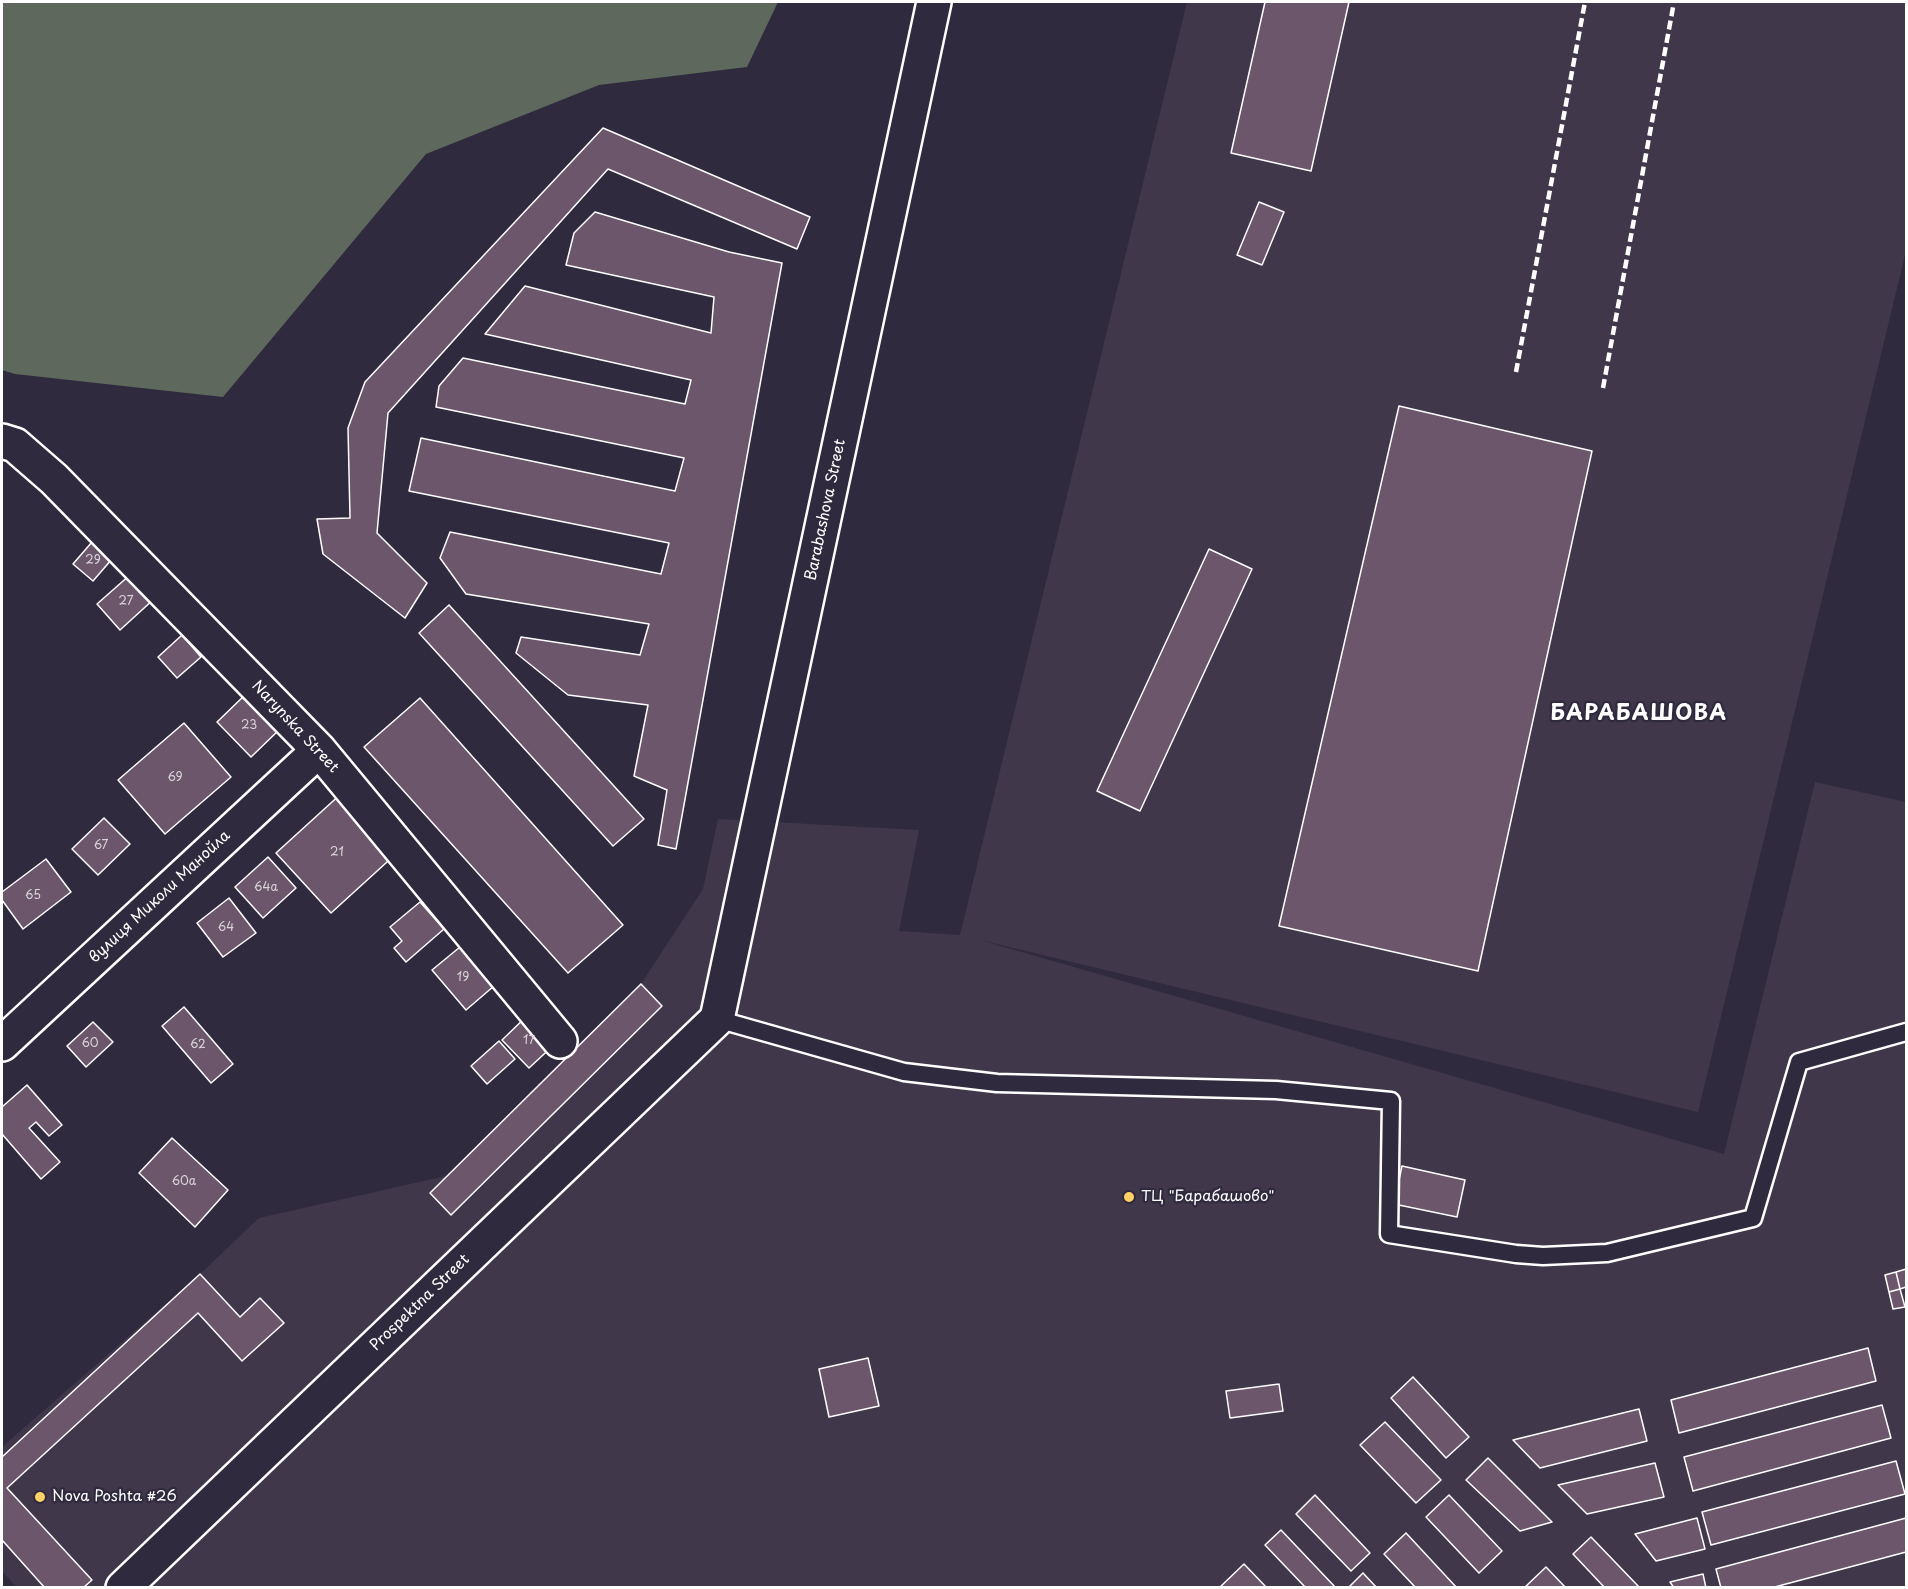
<!DOCTYPE html>
<html>
<head>
<meta charset="utf-8">
<style>
  body { margin:0 }
  #map { position:relative; width:1908px; height:1589px; overflow:hidden; background:#2f2a3d; font-family:"Playpen Sans",sans-serif }
  canvas { display:block }
  .frame { position:absolute; inset:0; border:3px solid #fff; pointer-events:none }
</style>
</head>
<body>
<div id="map">
<canvas width="1908" height="1589"></canvas>
<div class="frame"></div>
</div>
<script>
const c = document.querySelector('canvas').getContext('2d');
c.lineJoin = 'round';
function fillPath(path, color) {
  c.fillStyle = color;
  c.fill(path, 'evenodd');
}
function shape(rows) {
  const path = new Path2D();
  for (const r of rows) {
    path.moveTo(r[0], r[1]);
    for (let i = 2; i < r.length; i += 2) path.lineTo(r[i], r[i + 1]);
  }
  return path;
}
function strokePath(path, color, width, dash) {
  c.strokeStyle = color;
  c.lineWidth = width;
  c.lineCap = dash ? 'butt' : 'round';
  c.setLineDash(dash || []);
  c.stroke(path);
}
function write(font, color, halo, rows, align = 'center') {
  c.font = font + ' "Playpen Sans",sans-serif';
  c.lineWidth = 4.5;
  c.setLineDash([]);
  c.textBaseline = 'middle';
  c.strokeStyle = halo;
  c.fillStyle = color;
  for (const [text, x, y, turn = 0] of rows) {
    c.save();
    c.translate(x, y);
    c.rotate((+turn || 0) * Math.PI / 180);
    c.textAlign = isNaN(turn) ? turn : align;
    if (halo) c.strokeText(text, 0, 0);
    c.fillText(text, 0, 0);
    c.restore();
  }
}
fillPath(shape([
  [1187,2,1906,2,1906,251,1698,1112,980,940,1724,1154,1815,782,1906,802,1906,1587,16,1587,2,1571,2,1447,200,1274,259,1218,446,1176,641,984,703,889,718,819,919,830,899,931,960,935]
]), '#41374b');
fillPath(shape([
  [2,2,778,2,747,67,599,85,426,154,223,397,15,374,2,370]
]), '#5e685d');
const building = shape([
  [1265,2,1349,2,1311,171,1231,153,1265,2],
  [603,128,810,217,797,249,608,169,388,413,377,533,427,583,405,618,323,554,317,519,350,518,348,428,365,382,603,128],
  [1259,202,1284,212,1262,265,1237,255,1259,202],
  [595,212,729,252,782,263,676,849,658,845,667,790,634,776,648,705,568,695,516,653,521,637,640,655,649,624,466,594,440,558,450,532,661,574,669,543,409,491,421,438,675,491,684,458,436,407,439,386,463,358,685,404,691,380,485,334,525,286,711,333,714,297,566,265,574,233,595,212],
  [1399,406,1592,451,1478,971,1279,926,1399,406],
  [92,542,112,559,93,581,73,564,92,542],
  [1209,549,1252,569,1140,811,1097,791,1209,549],
  [131,574,154,599,120,630,97,604,131,574],
  [449,605,644,819,613,846,419,633,449,605],
  [182,635,201,657,177,678,158,657,182,635],
  [246,694,280,729,251,757,217,722,246,694],
  [420,698,623,925,568,973,364,747,420,698],
  [184,723,231,777,165,834,118,780,184,723],
  [343,792,398,852,331,913,276,853,343,792],
  [104,818,130,844,98,875,72,849,104,818],
  [268,857,296,888,263,918,235,887,268,857],
  [46,859,71,892,23,929,2,900,2,892,46,859],
  [229,898,256,933,223,957,197,923,229,898],
  [420,902,444,929,406,962,394,948,402,941,390,927,420,902],
  [460,947,494,986,466,1010,432,970,460,947],
  [641,984,662,1006,451,1215,430,1193,641,984],
  [184,1007,233,1064,211,1083,162,1026,184,1007],
  [529,1014,556,1043,529,1068,502,1040,529,1014],
  [93,1022,113,1042,86,1067,67,1046,93,1022],
  [499,1041,515,1059,487,1084,471,1066,499,1041],
  [27,1085,62,1125,49,1136,36,1122,29,1128,60,1162,41,1179,2,1134,2,1107,27,1085],
  [172,1138,228,1190,195,1227,139,1173,172,1138],
  [1402,1166,1465,1180,1457,1217,1394,1204,1402,1166],
  [1906,1269,1906,1287,1900,1289,1896,1272,1906,1269],
  [1896,1272,1900,1289,1889,1292,1885,1275,1896,1272],
  [200,1274,240,1317,260,1298,284,1323,242,1361,198,1313,7,1488,92,1580,83,1588,45,1588,2,1540,2,1457,200,1274],
  [1900,1289,1905,1307,1893,1309,1889,1292,1900,1289],
  [1868,1348,1876,1381,1679,1433,1671,1400,1868,1348],
  [868,1358,879,1406,829,1417,819,1369,868,1358],
  [1413,1377,1469,1437,1446,1458,1391,1398,1413,1377],
  [1279,1384,1283,1411,1230,1418,1226,1391,1279,1384],
  [1882,1405,1891,1438,1693,1491,1684,1457,1882,1405],
  [1639,1409,1647,1441,1540,1468,1513,1440,1639,1409],
  [1385,1422,1441,1480,1416,1503,1360,1445,1385,1422],
  [1488,1458,1552,1522,1520,1531,1466,1480,1488,1458],
  [1896,1461,1905,1494,1711,1545,1702,1512,1896,1461],
  [1655,1463,1664,1497,1587,1514,1558,1485,1655,1463],
  [1315,1495,1370,1553,1351,1571,1296,1514,1315,1495],
  [1449,1495,1502,1551,1479,1573,1426,1517,1449,1495],
  [1697,1518,1705,1549,1656,1561,1635,1534,1697,1518],
  [1906,1518,1906,1552,1771,1588,1721,1588,1716,1569,1906,1518],
  [1281,1530,1336,1588,1306,1588,1265,1545,1281,1530],
  [1406,1533,1457,1588,1416,1588,1384,1554,1406,1533],
  [1591,1537,1640,1588,1605,1588,1573,1554,1591,1537],
  [1244,1564,1267,1588,1219,1588,1244,1564],
  [1546,1567,1566,1588,1524,1588,1546,1567],
  [1363,1573,1377,1588,1348,1588,1363,1573],
  [1703,1574,1706,1588,1674,1588,1670,1582,1703,1574]
]);
fillPath(building, '#6b566b');
strokePath(building, '#fff', 1.5);
const lane = shape([
  [717,1019,904,1072,997,1083,1276,1090,1391,1101,1389,1234,1516,1254,1543,1256,1607,1253,1753,1218,1799,1062,1906,1032]
]);
const street = shape([
  [2,441,15,445,54,479,319,750,560,1041],
  [2,1044,319,750],
  [123,1588,717,1019,934,2]
]);
strokePath(lane, '#fff', 21);
strokePath(street, '#fff', 38);
strokePath(lane, '#2f2a3d', 16);
strokePath(street, '#2f2a3d', 33);
strokePath(shape([
  [1516,372,1585,2],
  [1603,388,1674,2]
]), '#fff', 4.5, [9, 4.5]);
for (const [x, y, r, color] of [
  [1129,1197,6,"#ffd166"],
  [40,1497,6,"#ffd166"]
]) {
  const dot = new Path2D();
  dot.arc(x, y, r, 0, 2 * Math.PI);
  c.fillStyle = color;
  c.fill(dot);
  strokePath(dot, '#2f2a3d', 2);
}
write('12px', '#dad5da', null, [
  ["29",93,561],
  ["27",126,602],
  ["23",249,726],
  ["69",175,778],
  ["67",101,846],
  ["21",337,853],
  ["64а",266,888],
  ["65",33,896],
  ["64",226,928],
  ["19",463,978],
  ["17",529,1041],
  ["60",90,1044],
  ["62",198,1045],
  ["60а",184,1182]
]);
write('15px', '#fff', '#2f2a3d', [
  ["Barabashova Street",826,510,-78],
  ["Narynska Street",295,727,47],
  ["вулиця Миколи Манойла",160,897,-43],
  ["Prospektna Street",420,1303,-44]
]);
write('15px', '#fff', '#2f2a3d', [
  ["ТЦ \"Барабашово\"",1141,1197],
  ["Nova Poshta #26",52,1497]
], 'left');
c.letterSpacing = '1.5px';
write('bold 21px', '#fff', '#2f2a3d', [
  ["БАРАБАШОВА",1639,714]
]);
c.letterSpacing = '0px';
</script>
</body>
</html>
